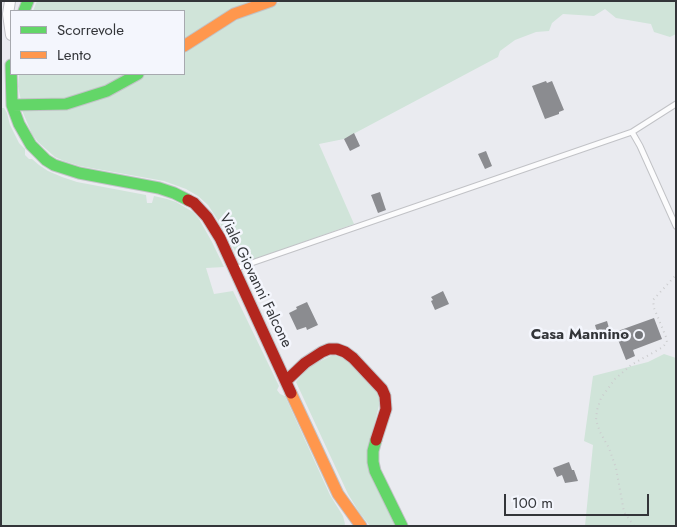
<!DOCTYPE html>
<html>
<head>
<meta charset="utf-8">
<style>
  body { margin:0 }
  #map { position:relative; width:677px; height:527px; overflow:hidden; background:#eaebf0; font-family:Jost,sans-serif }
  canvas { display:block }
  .frame { position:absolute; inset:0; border:2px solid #333539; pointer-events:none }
  .legend { position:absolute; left:10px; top:10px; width:175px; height:65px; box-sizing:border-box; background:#f4f6fd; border:1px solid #a7a9af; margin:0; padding:6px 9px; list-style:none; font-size:15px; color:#333539 }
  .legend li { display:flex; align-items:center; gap:10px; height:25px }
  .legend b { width:25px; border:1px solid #a7a9af }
  .scale { position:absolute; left:504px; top:494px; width:145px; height:22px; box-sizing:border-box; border:2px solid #333539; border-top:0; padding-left:6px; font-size:15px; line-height:18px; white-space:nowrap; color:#333539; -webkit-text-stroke:4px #f4f6fd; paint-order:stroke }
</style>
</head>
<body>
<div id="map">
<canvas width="677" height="527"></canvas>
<div class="frame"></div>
<ul class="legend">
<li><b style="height:6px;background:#63d668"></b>Scorrevole</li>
<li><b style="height:6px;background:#ff974d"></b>Lento</li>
</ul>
<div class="scale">100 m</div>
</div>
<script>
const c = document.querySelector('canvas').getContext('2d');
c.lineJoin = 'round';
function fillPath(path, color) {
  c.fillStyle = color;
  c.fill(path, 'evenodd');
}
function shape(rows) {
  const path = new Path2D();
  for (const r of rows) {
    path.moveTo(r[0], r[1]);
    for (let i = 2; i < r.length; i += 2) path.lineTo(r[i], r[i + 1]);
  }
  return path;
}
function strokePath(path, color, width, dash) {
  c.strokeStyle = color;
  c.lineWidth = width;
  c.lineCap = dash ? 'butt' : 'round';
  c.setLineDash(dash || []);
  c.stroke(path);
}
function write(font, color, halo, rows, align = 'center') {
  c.font = font + ' Jost,sans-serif';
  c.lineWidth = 5;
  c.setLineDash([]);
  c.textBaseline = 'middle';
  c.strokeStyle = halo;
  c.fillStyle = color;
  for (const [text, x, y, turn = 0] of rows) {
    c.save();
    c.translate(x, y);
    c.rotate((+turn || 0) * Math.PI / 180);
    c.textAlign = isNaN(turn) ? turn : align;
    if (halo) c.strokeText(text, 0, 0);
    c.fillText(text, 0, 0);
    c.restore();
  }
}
fillPath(shape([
  [37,1,265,1,184,43,184,11,33,11],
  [283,1,676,1,676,34,670,37,654,32,651,24,616,18,605,9,594,16,563,14,552,23,549,31,536,32,515,40,500,51,498,57,357,132,344,139,319,144,354,224,244,263,240,261,225,231,208,205,198,196,186,189,164,181,80,166,64,161,55,157,38,142,32,134,21,108,68,106,145,74,184,74,184,51,250,12],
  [19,74,133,74,67,100,21,101,18,86],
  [1,108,4,108,7,113,10,125,19,143,25,149,25,155,29,159,32,159,39,165,48,171,62,177,77,182,146,195,147,203,152,203,154,196,167,199,176,202,193,212,199,219,212,242,224,267,206,268,214,294,233,291,279,386,277,390,280,394,285,396,330,495,343,516,345,524,344,526,1,526],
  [664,354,676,358,676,526,585,526,593,445,584,441,593,376,648,362],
  [333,355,345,358,381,397,368,451,397,526,370,526,359,512,348,494,296,382,308,367]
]), '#d0e4d9');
fillPath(shape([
  [546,81,547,83,552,81,564,110,559,112,559,114,545,119,532,86],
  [354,133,360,146,350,151,344,139],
  [486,151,492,166,485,169,478,154],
  [380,192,386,210,378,213,371,195],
  [443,291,449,304,435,310,431,301,433,300,431,297],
  [307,302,318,325,307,330,306,327,297,330,289,313,297,309,296,307],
  [654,318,662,339,633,350,635,356,626,360,615,332],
  [607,321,611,335,599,339,595,325],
  [569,462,572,470,574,470,578,481,565,483,562,475,557,477,553,468]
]), '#8b8c90');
const lane = shape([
  [632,132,640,146,676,226],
  [237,268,632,132,676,104]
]);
const street = shape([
  [10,1,8,14,11,35]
]);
const fast = shape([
  [24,11,28,1],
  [11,65,12,105,19,124,31,145,46,160,54,165,79,173,159,188,174,193,188,200],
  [12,105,66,104,107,91,138,74],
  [376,440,373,451,373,462,375,471,402,526]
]);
const slow = shape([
  [184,46,234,14,271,1],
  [291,393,338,494,361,526]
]);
const jam = shape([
  [188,200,194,203,207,217,220,238,291,393],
  [286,381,305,363,322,352,329,349,337,349,345,352,353,358,382,389,385,396,386,409,376,440]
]);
strokePath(lane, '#c1c2c6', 7);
strokePath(street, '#c1c2c6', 12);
strokePath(fast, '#c1c2c6', 13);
strokePath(slow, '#c1c2c6', 13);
strokePath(jam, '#c1c2c6', 13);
strokePath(shape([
  [634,526,624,512,616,468,609,448,600,432,596,420,597,410,601,398,615,379,631,365,663,347,667,342,666,337,654,308,653,300,676,275]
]), '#cbccce', 2, [1, 4]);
strokePath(lane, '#fcfcfd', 5);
strokePath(street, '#fcfcfd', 10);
strokePath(fast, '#63d668', 11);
strokePath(slow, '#ff974d', 11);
strokePath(jam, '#b3261e', 11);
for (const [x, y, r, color] of [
  [639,335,5,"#737579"]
]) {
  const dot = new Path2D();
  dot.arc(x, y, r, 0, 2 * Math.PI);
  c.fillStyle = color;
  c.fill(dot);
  strokePath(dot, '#f4f6fd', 2);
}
write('15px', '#333539', '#f4f6fd', [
  ["Viale Giovanni Falcone",255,281,64]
]);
write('bold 15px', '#333539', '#f4f6fd', [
  ["Casa Mannino",629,335]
], 'right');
</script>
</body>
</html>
